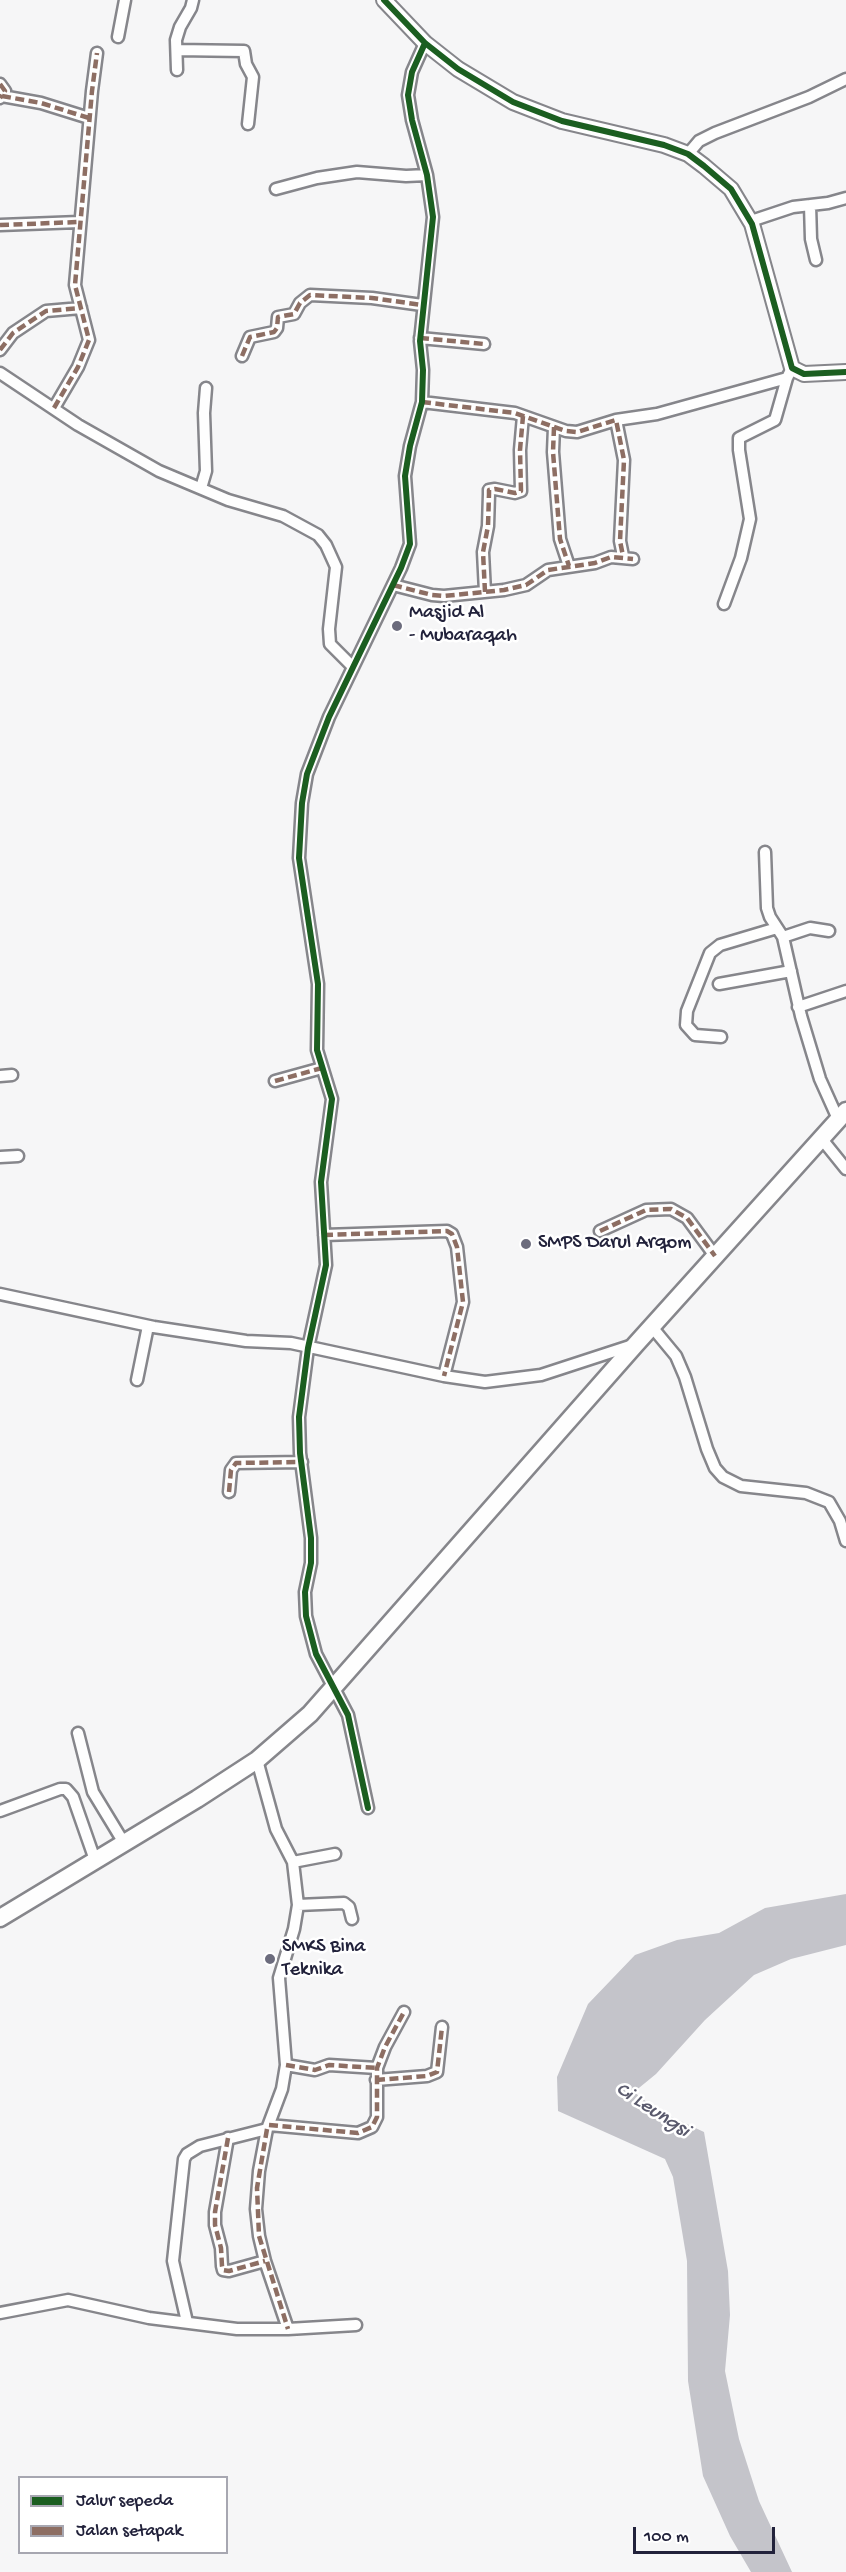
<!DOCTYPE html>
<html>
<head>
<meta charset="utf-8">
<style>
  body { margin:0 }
  #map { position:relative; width:846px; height:2572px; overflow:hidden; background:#f6f6f7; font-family:"Gochi Hand",sans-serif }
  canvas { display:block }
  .legend { position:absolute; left:18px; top:2476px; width:210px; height:78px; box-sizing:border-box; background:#fff; border:2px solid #a7a7b1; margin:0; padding:8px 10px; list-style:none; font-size:18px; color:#22223b }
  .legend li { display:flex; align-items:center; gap:12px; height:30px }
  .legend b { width:30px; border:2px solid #a7a7b1 }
  .scale { position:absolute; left:633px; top:2527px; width:142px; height:27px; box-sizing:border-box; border:3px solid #22223b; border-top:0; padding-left:8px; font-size:18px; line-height:21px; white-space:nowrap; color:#22223b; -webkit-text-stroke:4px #fff; paint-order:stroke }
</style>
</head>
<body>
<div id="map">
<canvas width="846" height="2572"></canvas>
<ul class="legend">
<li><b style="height:8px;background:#1b5e20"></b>Jalur sepeda</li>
<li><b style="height:8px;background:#8d6e63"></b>Jalan setapak</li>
</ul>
<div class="scale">100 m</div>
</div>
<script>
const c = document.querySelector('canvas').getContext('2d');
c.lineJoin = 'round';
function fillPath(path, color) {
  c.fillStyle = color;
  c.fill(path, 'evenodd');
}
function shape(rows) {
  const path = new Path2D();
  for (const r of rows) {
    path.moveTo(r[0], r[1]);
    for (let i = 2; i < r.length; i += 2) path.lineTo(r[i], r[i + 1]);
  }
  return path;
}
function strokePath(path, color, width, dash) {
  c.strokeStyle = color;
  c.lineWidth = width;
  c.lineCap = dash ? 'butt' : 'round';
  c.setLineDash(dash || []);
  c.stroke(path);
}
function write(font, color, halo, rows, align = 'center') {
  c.font = font + ' "Gochi Hand",sans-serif';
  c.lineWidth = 5;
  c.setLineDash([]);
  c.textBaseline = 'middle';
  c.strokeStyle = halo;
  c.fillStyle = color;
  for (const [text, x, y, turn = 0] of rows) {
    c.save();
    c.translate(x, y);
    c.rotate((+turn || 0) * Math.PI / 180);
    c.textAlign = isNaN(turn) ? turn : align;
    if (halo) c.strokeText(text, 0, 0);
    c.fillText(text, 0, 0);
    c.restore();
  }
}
fillPath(shape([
  [846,1894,846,1945,791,1959,754,1975,705,2020,656,2074,634,2092,657,2110,704,2132,728,2271,730,2315,725,2371,739,2439,759,2501,792,2572,751,2572,730,2536,703,2476,688,2381,687,2261,673,2177,665,2159,558,2111,557,2077,588,2004,635,1955,677,1940,719,1933,765,1908]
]), '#c4c4ca');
const minor = shape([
  [118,37,125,0],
  [177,50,244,51,246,64,253,77,248,124],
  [177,70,176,40,180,27,191,8,193,0],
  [0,84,5,91,0,98],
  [2,96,41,103,89,118],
  [688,154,699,141,715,133,809,97,846,79],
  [276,189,317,178,357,172,406,176,427,175],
  [810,205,811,239,816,260],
  [751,221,793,207,828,203,846,198],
  [0,225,79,222],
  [420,338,484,344],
  [0,350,13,333,46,311,81,308],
  [242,356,250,337,274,332,277,328,278,317,294,314,300,303,310,295,372,298,422,305],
  [0,373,78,425,159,471,228,500,283,516,318,535,326,545,336,567,329,629,330,644,353,667],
  [422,402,515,413,566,431,577,432,616,420,657,414,787,378,792,368],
  [54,408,78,367,89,340,75,285,92,91,97,53],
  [616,420,624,460,620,541,623,556],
  [554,427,553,452,560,539,569,566],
  [201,488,206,471,204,413,206,388],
  [393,585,432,595,444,596,504,590,526,585,548,570,595,563,611,557,633,559],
  [485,592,483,552,488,526,489,494,489,490,495,489,515,493,521,491,520,450,523,416],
  [724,604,741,558,750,519,739,450,739,438,775,420,787,378],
  [765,852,767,908,770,917,783,937,801,1016,820,1079,838,1119],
  [783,937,810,928,829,931],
  [719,984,791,971],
  [798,1007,846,991],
  [721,1037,695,1035,686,1025,687,1011,710,953,720,945,777,928],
  [0,1076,12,1075],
  [275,1081,322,1068],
  [821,1138,846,1169],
  [0,1157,18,1156],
  [600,1231,646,1210,671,1209,687,1218,715,1256],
  [324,1235,447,1231,452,1234,457,1247,463,1302,444,1376],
  [0,1294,154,1327,246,1341,291,1343,444,1376,485,1382,541,1375,633,1345],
  [652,1327,676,1356,685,1377,707,1449,715,1468,723,1477,741,1486,806,1493,829,1502,840,1521,846,1541],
  [137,1380,148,1326],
  [229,1492,231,1470,236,1463,302,1462],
  [78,1733,93,1792,124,1843],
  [257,1760,276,1829,293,1862,298,1905,294,1929,279,1978,286,2065,282,2089,267,2129,259,2171,256,2209,259,2236,265,2261,288,2329],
  [368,1808,348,1715,316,1654,306,1616,305,1592,311,1563,311,1538,300,1453,299,1417,308,1348,326,1265,321,1182,332,1099,317,1050,318,984,299,858,302,803,307,774,329,717,401,568,410,544,405,476,410,446,422,402,423,370,420,341,433,217,427,175,412,120,408,95,412,72,425,43],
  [0,1811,60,1789,66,1789,73,1797,95,1860],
  [293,1862,335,1854],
  [298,1905,344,1903,349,1907,352,1919],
  [286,2065,315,2070,329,2065,377,2068],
  [376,2080,427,2076,437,2072,442,2027],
  [269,2125,358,2133,372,2127,377,2117,377,2068,385,2047,404,2012],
  [228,2138,215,2212,215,2225,221,2248,222,2266,223,2270,229,2271,265,2261],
  [0,2313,68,2300,149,2318,237,2329,288,2329,356,2325],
  [187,2322,173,2261,184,2159,187,2154,200,2146,267,2129]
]);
const tertiary = shape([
  [384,0,425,43,458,69,513,102,562,121,664,145,688,154,704,166,731,189,752,224,792,368,804,374,846,372]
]);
const primary = shape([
  [0,1918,197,1799,257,1760,310,1714,636,1344,846,1111]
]);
strokePath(minor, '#86868b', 15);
strokePath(tertiary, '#86868b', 18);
strokePath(primary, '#86868b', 21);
strokePath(minor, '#fefefe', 10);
strokePath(tertiary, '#fefefe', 14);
strokePath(primary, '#fefefe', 16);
strokePath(shape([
  [0,84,5,91,0,98],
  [2,96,41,103,89,118],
  [0,225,79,222],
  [420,338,484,344],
  [0,350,13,333,46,311,81,308],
  [242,356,250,337,274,332,277,328,278,317,294,314,300,303,310,295,372,298,422,305],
  [422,402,515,413,566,431,577,432,616,420,624,460,620,541,623,556],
  [54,408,78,367,89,340,75,285,92,91,97,53],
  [554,427,553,452,560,539,569,566],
  [393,585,432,595,444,596,504,590,526,585,548,570,595,563,611,557,633,559],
  [485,592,483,552,488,526,489,494,489,490,495,489,515,493,521,491,520,450,523,416],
  [275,1081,322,1068],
  [600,1231,646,1210,671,1209,687,1218,715,1256],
  [324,1235,447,1231,452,1234,457,1247,463,1302,444,1376],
  [229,1492,231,1470,236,1463,302,1462],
  [286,2065,315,2070,329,2065,377,2068],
  [376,2080,427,2076,437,2072,442,2027],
  [269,2125,358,2133,372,2127,377,2117,377,2068,385,2047,404,2012],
  [267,2129,257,2188,259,2236,288,2329],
  [228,2138,215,2212,215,2225,221,2248,222,2266,223,2270,229,2271,265,2261]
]), '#8d6e63', 4.5, [9, 4.5]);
strokePath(shape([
  [384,0,425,43,458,69,513,102,562,121,664,145,688,154,704,166,731,189,752,224,792,368,804,374,846,372],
  [368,1808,348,1715,316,1654,306,1616,305,1592,311,1563,311,1538,300,1453,299,1417,308,1348,326,1265,321,1182,332,1099,317,1050,318,984,299,858,302,803,307,774,329,717,401,568,410,544,405,476,410,446,422,402,423,370,420,341,433,217,427,175,412,120,408,95,412,72,425,43]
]), '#1b5e20', 6);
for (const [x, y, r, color] of [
  [397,626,6,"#6c6c7d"],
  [526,1244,6,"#6c6c7d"],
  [270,1959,6,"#6c6c7d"]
]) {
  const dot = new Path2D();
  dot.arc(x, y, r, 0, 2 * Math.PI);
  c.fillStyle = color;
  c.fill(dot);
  strokePath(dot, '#fff', 2);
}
write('20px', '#22223b', '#fff', [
  ["Masjid Al",409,614],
  ["- Mubaraqah",409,637],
  ["SMPS Darul Arqom",538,1244],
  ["SMKS Bina",282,1948],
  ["Teknika",282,1971]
], 'left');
write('italic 21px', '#5a5a6d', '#fff', [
  ["Ci Leungsi",652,2111,33]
]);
</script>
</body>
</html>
